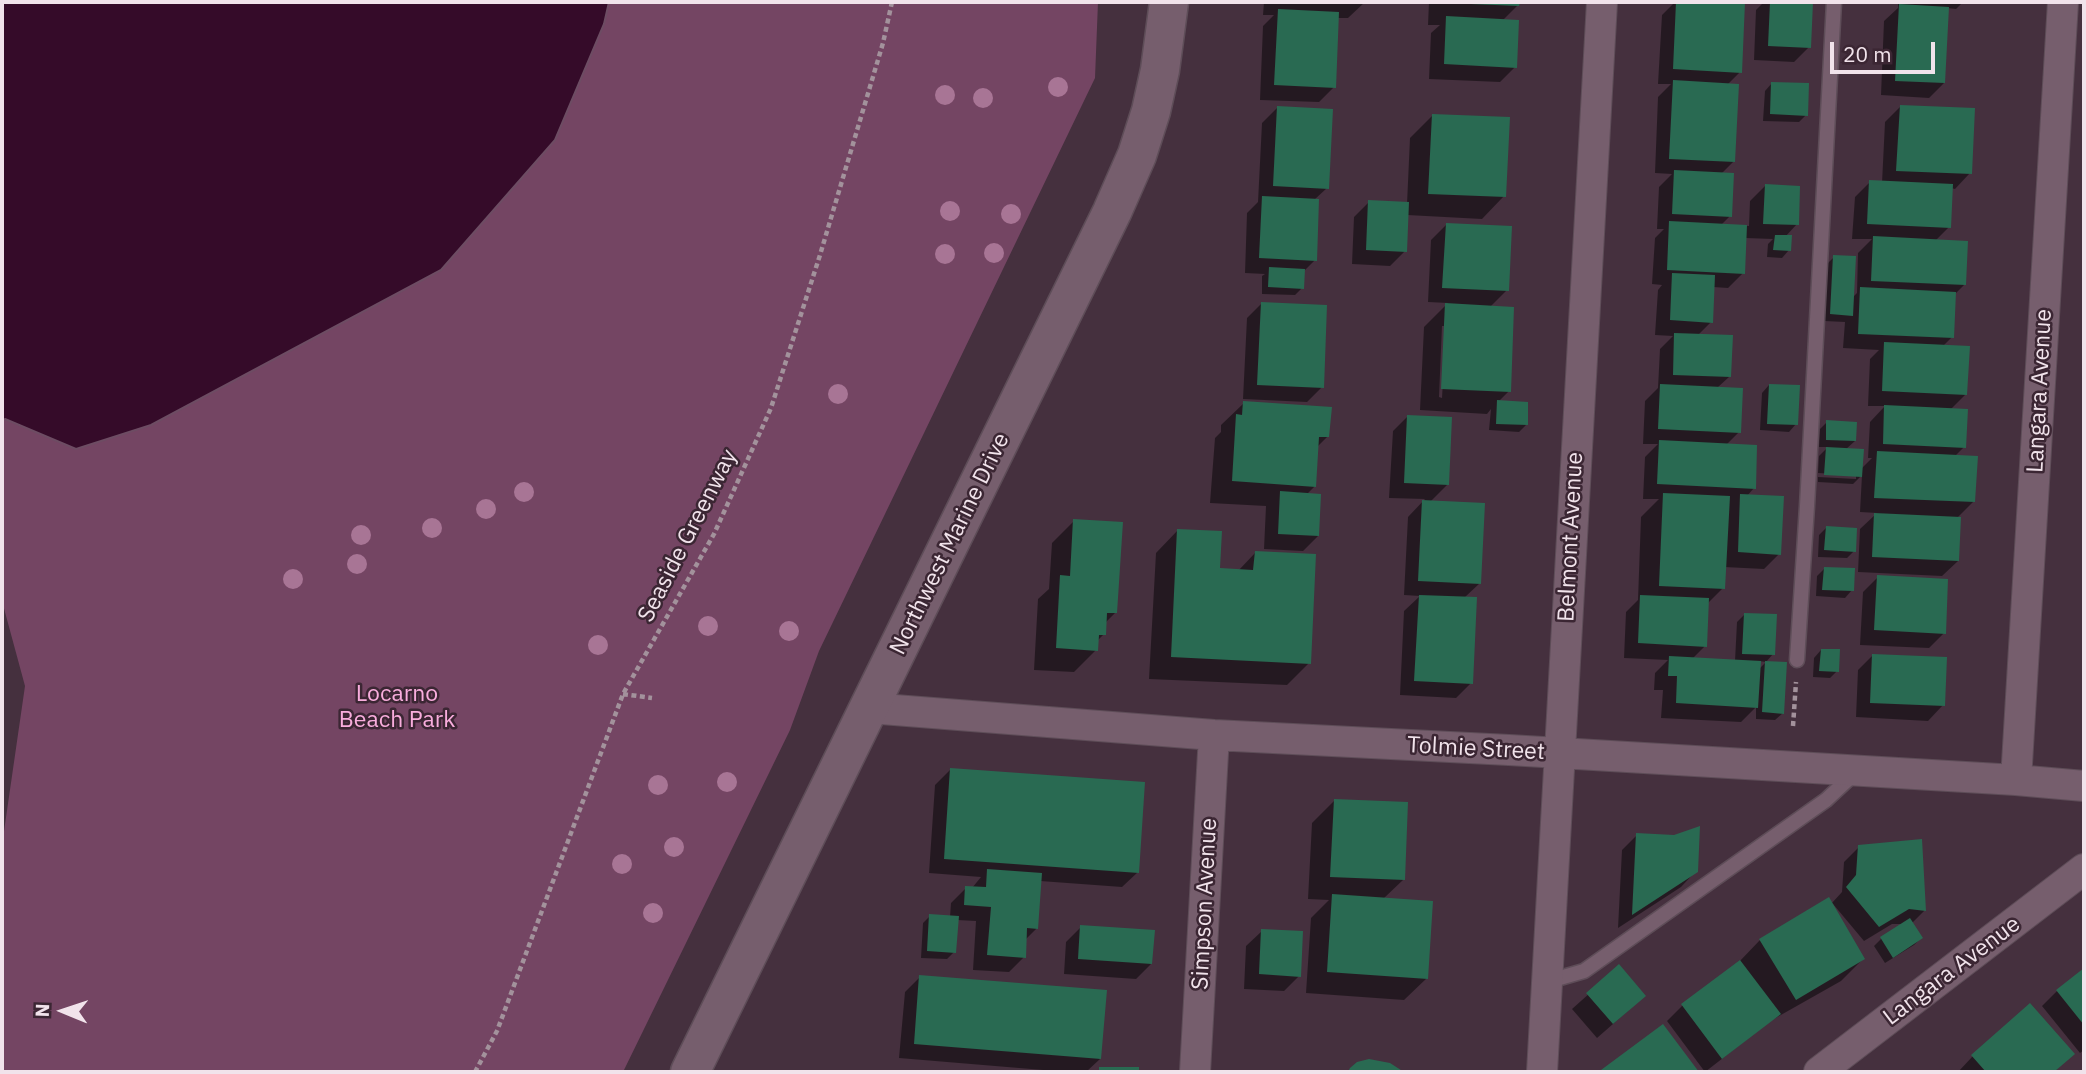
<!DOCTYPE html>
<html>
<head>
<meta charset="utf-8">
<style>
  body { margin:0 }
  #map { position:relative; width:2086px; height:1074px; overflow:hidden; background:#45303e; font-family:"IBM Plex Sans",sans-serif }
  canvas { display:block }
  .frame { position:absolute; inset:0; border:4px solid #f1e3eb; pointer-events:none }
  .north { position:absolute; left:28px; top:976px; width:70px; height:70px; -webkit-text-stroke:5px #3b2633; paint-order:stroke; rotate:272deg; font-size:19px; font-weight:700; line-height:28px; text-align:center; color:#f1e3eb }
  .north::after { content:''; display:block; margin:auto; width:24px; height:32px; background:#f1e3eb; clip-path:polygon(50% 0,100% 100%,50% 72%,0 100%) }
  .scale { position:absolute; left:1830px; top:42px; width:105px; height:32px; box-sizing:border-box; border:4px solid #f1e3eb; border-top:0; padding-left:9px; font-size:21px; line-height:24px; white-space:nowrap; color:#f1e3eb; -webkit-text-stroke:5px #3b2633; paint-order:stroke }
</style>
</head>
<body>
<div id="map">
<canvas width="2086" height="1074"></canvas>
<div class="frame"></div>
<div class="north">N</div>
<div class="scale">20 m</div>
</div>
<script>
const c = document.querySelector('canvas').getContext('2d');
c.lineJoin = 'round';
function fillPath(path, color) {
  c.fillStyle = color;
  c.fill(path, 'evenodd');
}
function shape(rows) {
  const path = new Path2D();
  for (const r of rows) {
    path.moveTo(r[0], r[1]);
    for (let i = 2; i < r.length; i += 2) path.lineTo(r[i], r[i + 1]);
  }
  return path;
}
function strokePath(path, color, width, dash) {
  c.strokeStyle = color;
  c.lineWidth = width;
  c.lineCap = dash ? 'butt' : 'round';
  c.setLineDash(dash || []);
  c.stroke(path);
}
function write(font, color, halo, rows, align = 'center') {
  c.font = font + ' "IBM Plex Sans",sans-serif';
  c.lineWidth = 5;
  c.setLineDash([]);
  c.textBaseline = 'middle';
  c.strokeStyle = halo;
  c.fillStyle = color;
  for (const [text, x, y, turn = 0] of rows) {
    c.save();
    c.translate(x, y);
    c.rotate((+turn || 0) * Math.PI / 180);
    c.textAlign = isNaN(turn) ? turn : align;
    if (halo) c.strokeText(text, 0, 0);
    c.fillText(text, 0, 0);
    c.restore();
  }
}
fillPath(shape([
  [609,2,1098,2,1095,78,819,651,790,730,623,1072,2,1072,2,845,25,686,2,601,2,421,4,419,151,425,441,270,604,24]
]), '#744563');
const water = shape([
  [2,2,609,2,604,24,555,140,441,270,151,425,76,449,5,419,2,421,2,2]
]);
fillPath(water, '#350b29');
strokePath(water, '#6d4c63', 2);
fillPath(shape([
  [1264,2,1365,2,1348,18,1337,18,1334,87,1319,102,1260,100,1263,26,1274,15,1263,15],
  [1429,2,1518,2,1518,5,1502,21,1515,67,1500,82,1429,79,1431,33,1440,25,1428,25],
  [1675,2,1743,3,1740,72,1727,85,1734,161,1721,174,1730,216,1721,225,1749,226,1750,201,1765,186,1797,224,1785,237,1789,250,1782,258,1767,257,1768,244,1773,239,1745,238,1743,273,1728,288,1713,287,1711,322,1698,335,1729,377,1717,388,1739,432,1726,445,1754,488,1747,496,1779,554,1764,569,1724,567,1723,588,1707,604,1705,646,1692,659,1735,661,1737,622,1744,615,1773,654,1766,662,1759,661,1759,669,1766,662,1783,713,1775,720,1756,719,1756,707,1741,722,1661,718,1663,690,1654,690,1655,673,1668,660,1624,658,1626,612,1638,600,1641,517,1659,499,1643,499,1645,457,1658,444,1643,444,1645,401,1658,388,1660,349,1673,336,1655,335,1658,290,1662,285,1652,284,1655,238,1664,229,1657,229,1659,187,1672,174,1655,173,1658,97,1671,84,1658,84,1662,15],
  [1764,2,1811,2,1809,47,1794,62,1754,60,1756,10],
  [1898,2,1963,2,1956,9,1947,8,1944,83,1929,98,1881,95,1884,21,1898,8],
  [1772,83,1806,115,1799,122,1763,121,1765,91],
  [1901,106,1970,173,1955,189,1951,188,1949,227,1935,241,1964,285,1954,295,1952,337,1943,346,1966,394,1950,410,1964,447,1954,457,1974,501,1957,518,1958,561,1942,576,1858,572,1860,529,1877,513,1860,512,1862,475,1853,484,1818,482,1818,477,1856,479,1856,475,1818,473,1819,456,1828,447,1819,447,1820,429,1827,422,1855,441,1845,450,1861,469,1872,458,1868,458,1870,422,1885,406,1868,406,1870,359,1879,350,1843,348,1845,322,1824,321,1827,264,1834,257,1852,298,1857,293,1858,253,1872,239,1852,239,1855,197,1870,182,1882,183,1885,122],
  [1277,108,1327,188,1314,200,1315,260,1303,272,1302,288,1295,295,1262,294,1262,276,1265,274,1245,273,1247,213,1258,202,1262,123],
  [1433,115,1504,196,1482,219,1407,215,1405,251,1390,266,1352,264,1354,217,1369,202,1407,204,1410,138],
  [1446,225,1507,290,1490,307,1509,391,1498,402,1526,425,1519,432,1489,430,1491,409,1487,414,1420,410,1424,327,1448,303,1428,302,1431,240],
  [1442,326,1446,326,1442,398,1439,397],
  [1262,303,1322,387,1307,402,1243,399,1247,318],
  [1769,385,1796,424,1789,432,1760,430,1762,393],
  [1244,403,1328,436,1317,447,1315,486,1306,495,1318,536,1303,551,1264,549,1266,506,1210,503,1215,438,1221,432,1221,425],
  [1408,416,1447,485,1430,502,1480,583,1464,598,1471,683,1456,698,1400,695,1404,611,1420,596,1404,595,1408,517,1425,499,1389,498,1393,431],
  [1074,521,1115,613,1105,623,1104,634,1097,641,1096,650,1074,672,1034,670,1038,599,1049,589,1052,543],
  [1826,528,1854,551,1847,558,1818,557,1819,535],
  [1178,530,1218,570,1238,571,1255,553,1309,663,1287,685,1149,679,1156,553],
  [1824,569,1852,590,1845,598,1816,596,1817,576],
  [1878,577,1944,633,1929,648,1860,645,1863,592],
  [1821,650,1837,671,1830,678,1813,677,1814,658],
  [1873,655,1943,705,1928,721,1856,717,1858,670],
  [950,770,1138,872,1122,887,1040,881,1037,928,1025,940,1024,957,1009,972,973,970,976,921,957,920,954,952,947,959,921,958,923,923,930,916,950,917,951,903,966,888,972,888,981,877,929,873,935,785],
  [1334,801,1403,880,1383,899,1427,978,1404,1000,1306,993,1311,918,1329,900,1308,899,1312,823],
  [1637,835,1696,871,1681,887,1618,928,1622,850],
  [1859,847,1925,910,1912,923,1921,938,1914,945,1885,963,1874,946,1881,939,1903,924,1892,924,1864,941,1833,904,1831,905,1863,959,1841,981,1772,1020,1705,1072,1667,1021,1682,1006,1738,963,1760,940,1831,904,1842,892,1844,862],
  [1081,927,1151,964,1136,979,1064,974,1066,942],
  [1262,931,1299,976,1284,991,1244,989,1246,946],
  [1619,967,1629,1010,1597,1038,1572,1009],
  [2084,970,2084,1050,2080,1053,2042,1006,2057,991],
  [920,977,1100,1059,1086,1072,1067,1072,899,1058,905,992],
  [2030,1005,2073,1054,2054,1072,1958,1072,1972,1057]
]), '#0007');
fillPath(shape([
  [1471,2,1520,2,1519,6,1471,4],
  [1676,2,1745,2,1742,73,1673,69],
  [1770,2,1813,2,1811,48,1768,46],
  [1899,4,1949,7,1945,83,1895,81],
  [1278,9,1339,12,1336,88,1274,85],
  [1446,16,1519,20,1517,68,1444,64],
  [1673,80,1739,84,1735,162,1669,159],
  [1771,82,1809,83,1808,116,1770,114],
  [1900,105,1975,108,1972,174,1896,171],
  [1277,106,1333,109,1329,189,1273,186],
  [1432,114,1510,117,1506,197,1428,194],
  [1674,170,1734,173,1732,217,1672,214],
  [1869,180,1953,184,1951,228,1867,224],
  [1765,184,1800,186,1799,225,1763,224],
  [1262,196,1319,199,1317,261,1259,258],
  [1368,200,1409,202,1407,252,1366,250],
  [1669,221,1747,225,1745,274,1667,270],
  [1446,223,1512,226,1509,291,1442,288],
  [1775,235,1792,235,1791,251,1773,250],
  [1873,236,1968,241,1966,285,1871,281],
  [1833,255,1856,256,1853,316,1830,314],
  [1269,267,1305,269,1304,289,1268,287],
  [1672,273,1715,275,1713,323,1670,320],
  [1860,287,1956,292,1954,338,1858,334],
  [1261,302,1327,305,1324,388,1257,385],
  [1445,303,1514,307,1511,392,1441,389],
  [1674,333,1733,335,1731,377,1673,375],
  [1884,342,1970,346,1967,395,1882,391],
  [1660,384,1743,388,1741,433,1658,429],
  [1769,384,1800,385,1798,425,1767,424],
  [1497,400,1528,402,1528,425,1496,424],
  [1243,401,1332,407,1329,437,1319,437,1316,487,1232,481,1236,414,1242,415],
  [1884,405,1968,409,1966,448,1883,444],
  [1407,415,1452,417,1449,485,1404,483],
  [1826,420,1857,422,1856,441,1826,440],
  [1659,440,1757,445,1756,489,1657,484],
  [1826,447,1864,449,1862,477,1824,475],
  [1877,451,1978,456,1975,502,1874,498],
  [1280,491,1321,494,1319,536,1278,534],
  [1663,493,1730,496,1725,589,1659,586],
  [1740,494,1784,496,1781,555,1738,552],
  [1422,500,1485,503,1481,584,1418,581],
  [1874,513,1961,517,1959,561,1872,557],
  [1073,519,1123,522,1117,613,1107,613,1106,635,1099,635,1098,651,1056,648,1060,575,1070,576],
  [1826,526,1857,528,1856,552,1824,550],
  [1177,529,1222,531,1220,568,1253,570,1255,551,1316,554,1311,664,1171,657],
  [1824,567,1855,568,1854,591,1822,590],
  [1877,575,1948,579,1946,634,1874,630],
  [1419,595,1477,597,1473,684,1414,681],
  [1640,595,1709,598,1707,647,1638,643],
  [1744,613,1777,614,1775,655,1742,654],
  [1821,649,1840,649,1839,672,1819,671],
  [1872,654,1947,657,1945,706,1870,703],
  [1669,656,1761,661,1758,708,1676,703,1677,676,1668,676],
  [1765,661,1787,662,1784,714,1762,712],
  [950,768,1145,782,1139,873,944,859],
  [1334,799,1408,802,1405,880,1330,877],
  [1700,826,1698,872,1632,915,1636,833,1674,835],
  [1922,839,1926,911,1909,909,1879,927,1846,887,1856,875,1858,845],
  [987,869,1042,873,1038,929,1027,928,1026,958,987,955,991,907,964,905,965,886,986,887],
  [1332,894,1433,901,1428,979,1327,972],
  [1829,897,1865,959,1796,1000,1759,939],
  [929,914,959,916,956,953,927,951],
  [1910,918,1923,938,1893,958,1880,937],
  [1080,925,1155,930,1152,964,1078,959],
  [1261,929,1303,931,1301,977,1259,974],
  [1740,960,1781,1014,1722,1059,1681,1004],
  [1619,964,1646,996,1613,1024,1586,993],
  [2084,968,2084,1025,2056,990],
  [919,975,1107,990,1101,1059,914,1044],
  [2030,1003,2075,1054,2054,1072,1986,1072,1971,1055],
  [1663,1024,1699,1072,1603,1072,1601,1070],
  [1369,1059,1390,1063,1404,1072,1348,1072,1350,1068,1357,1062],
  [1099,1067,1139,1067,1139,1072,1099,1072]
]), '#296a52');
const lane = shape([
  [1797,660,1807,506,1834,2],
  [1546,982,1584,971,1826,800,1856,772]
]);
const street = shape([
  [869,708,1214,735,1509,750,2016,780,2084,786],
  [2016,780,2063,2],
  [1195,1072,1214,735],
  [1542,1072,1602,2],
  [1819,1072,2084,869]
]);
const secondary = shape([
  [690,1072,1112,212,1137,155,1151,111,1160,70,1169,2]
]);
strokePath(lane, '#5e4d58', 17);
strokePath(street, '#5e4d58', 32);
strokePath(secondary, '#5e4d58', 41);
strokePath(shape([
  [623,694,652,698],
  [1793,726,1796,682],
  [475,1072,497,1031,623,694,714,534,771,408,820,255,883,43,892,2]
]), '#a3929c', 4.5, [5, 3.5]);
strokePath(lane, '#765e6d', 14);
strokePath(street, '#765e6d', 30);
strokePath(secondary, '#765e6d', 38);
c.fillStyle = '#a87595';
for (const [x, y] of [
  [1058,87],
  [945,95],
  [983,98],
  [950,211],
  [1011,214],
  [994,253],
  [945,254],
  [838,394],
  [524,492],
  [486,509],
  [432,528],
  [361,535],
  [357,564],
  [293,579],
  [708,626],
  [789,631],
  [598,645],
  [727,782],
  [658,785],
  [674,847],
  [622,864],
  [653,913]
]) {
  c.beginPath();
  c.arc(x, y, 10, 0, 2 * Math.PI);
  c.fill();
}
write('23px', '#f1e3eb', '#3b2633', [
  ["Langara Avenue",2040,391,-87],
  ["Seaside Greenway",688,536,-63],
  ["Belmont Avenue",1571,537,-87],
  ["Northwest Marine Drive",950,544,-64],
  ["Tolmie Street",1476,749,3],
  ["Simpson Avenue",1205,904,-87],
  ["Langara Avenue",1952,971,-37]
]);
write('23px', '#f9addd', '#3b2633', [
  ["Locarno",397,694],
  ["Beach Park",397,720]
]);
</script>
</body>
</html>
